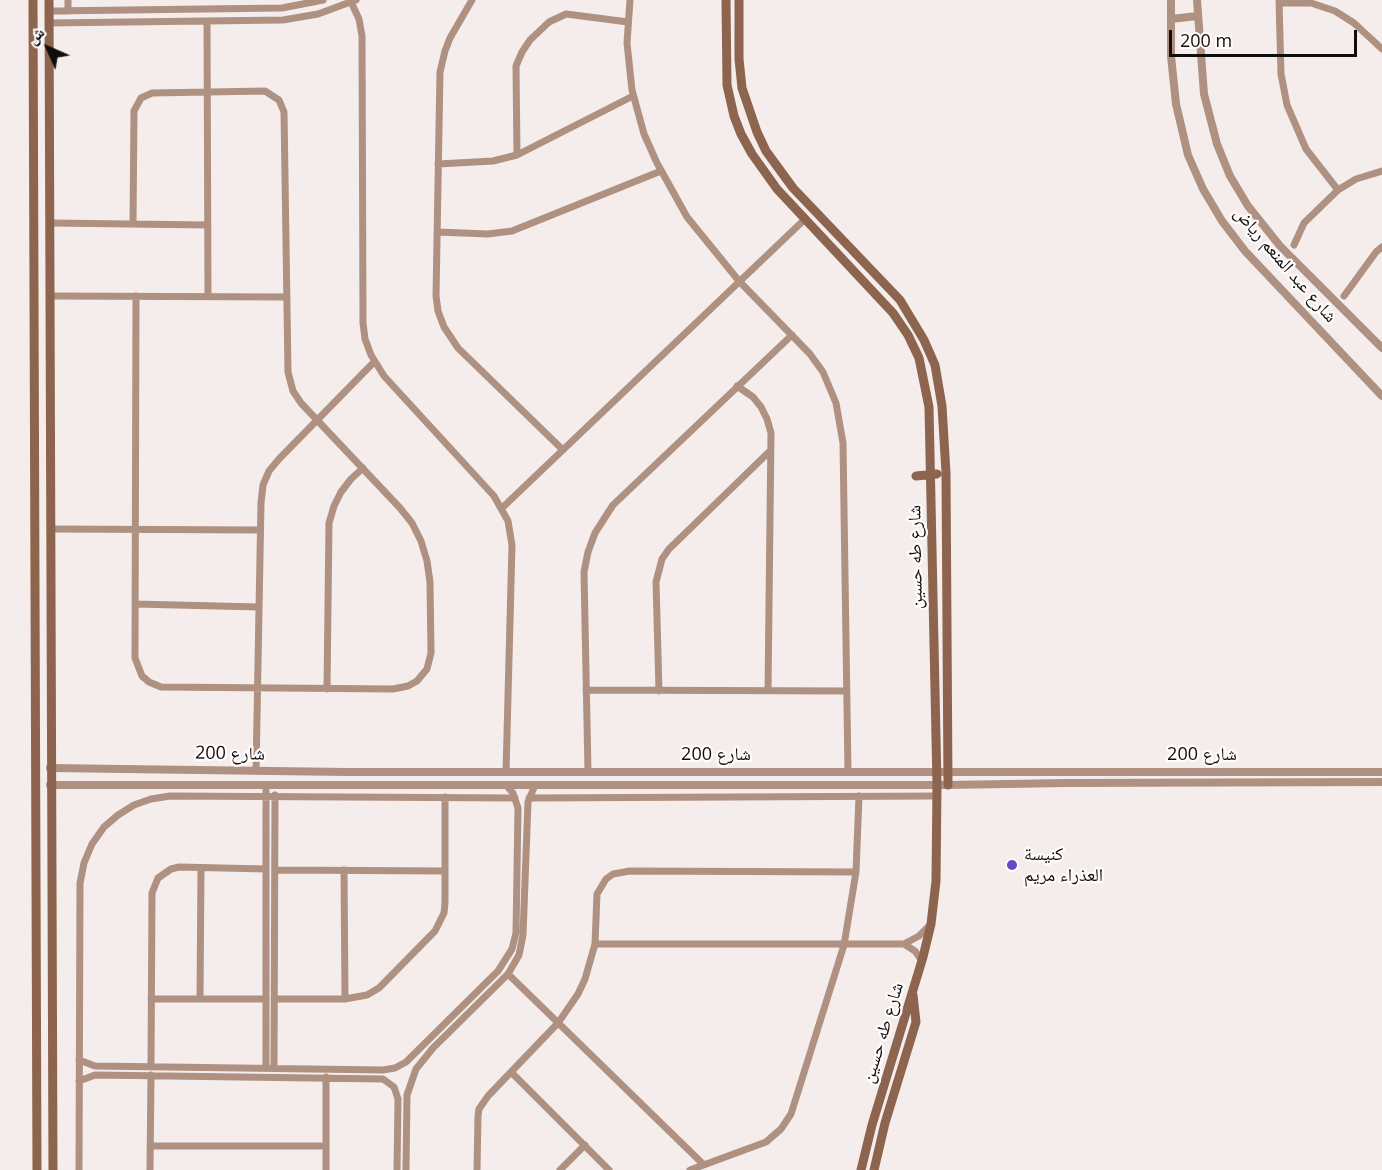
<!DOCTYPE html>
<html>
<head>
<meta charset="utf-8">
<style>
  body { margin:0 }
  #map { position:relative; width:1382px; height:1170px; overflow:hidden; background:#f5edec; font-family:"Open Sans","Noto Naskh Arabic",sans-serif }
  canvas { display:block }
  .north { position:absolute; left:18px; top:18px; width:60px; height:60px; -webkit-text-stroke:4px #fffcfb; paint-order:stroke; rotate:315deg; font-size:16px; font-weight:700; line-height:24px; text-align:center; color:#100d0d }
  .north::after { content:''; display:block; margin:auto; width:21px; height:27px; background:#100d0d; clip-path:polygon(50% 0,100% 100%,50% 72%,0 100%) }
  .scale { position:absolute; left:1169px; top:30px; width:188px; height:27px; box-sizing:border-box; border:3px solid #100d0d; border-top:0; padding-left:8px; font-size:18px; line-height:21px; white-space:nowrap; color:#100d0d; -webkit-text-stroke:4px #fffcfb; paint-order:stroke }
</style>
</head>
<body>
<div id="map">
<canvas width="1382" height="1170"></canvas>
<div class="north">ش</div>
<div class="scale">200 m</div>
</div>
<script>
const c = document.querySelector('canvas').getContext('2d');
c.lineJoin = 'round';
function shape(rows) {
  const path = new Path2D();
  for (const r of rows) {
    path.moveTo(r[0], r[1]);
    for (let i = 2; i < r.length; i += 2) path.lineTo(r[i], r[i + 1]);
  }
  return path;
}
function strokePath(path, color, width, dash) {
  c.strokeStyle = color;
  c.lineWidth = width;
  c.lineCap = dash ? 'butt' : 'round';
  c.setLineDash(dash || []);
  c.stroke(path);
}
function write(font, color, halo, rows, align = 'center') {
  c.font = font + ' "Open Sans","Noto Naskh Arabic",sans-serif';
  c.lineWidth = 4.5;
  c.setLineDash([]);
  c.textBaseline = 'middle';
  c.strokeStyle = halo;
  c.fillStyle = color;
  for (const [text, x, y, turn = 0] of rows) {
    c.save();
    c.translate(x, y);
    c.rotate((+turn || 0) * Math.PI / 180);
    c.textAlign = isNaN(turn) ? turn : align;
    if (halo) c.strokeText(text, 0, 0);
    c.fillText(text, 0, 0);
    c.restore();
  }
}
strokePath(shape([
  [68,0,68,11],
  [472,0,450,38,445,51,440,72,436,296,438,311,444,327,458,348,563,450],
  [630,0,627,43,632,90,644,134,657,163,687,217,739,281,810,354,823,372,836,403,843,443,848,772],
  [1279,0,1281,74,1287,105,1306,149,1338,190],
  [351,2,359,19,362,36,363,323,365,339,371,355,384,376,494,496,508,521,512,545,506,772],
  [1279,3,1311,3,1335,11,1354,23,1382,49],
  [49,11,282,8,323,0],
  [207,21,208,296],
  [49,23,283,20,318,14,356,0],
  [517,155,516,66,522,52,530,40,549,22,566,14,628,22],
  [438,164,493,161,517,155,633,96],
  [51,223,208,225],
  [133,224,134,111,141,98,152,93,265,91,279,100,284,112,288,372,293,391,301,403,400,508,412,523,421,541,427,561,430,582,431,653,427,669,417,681,408,686,393,689,161,687,149,682,142,676,135,658,136,296],
  [437,232,488,234,512,231,661,171],
  [1294,245,1304,223,1338,190,1356,179,1382,171],
  [51,296,286,297],
  [1344,296,1376,252,1382,247],
  [737,386,753,397,761,407,767,419,771,433,768,691],
  [502,508,804,220],
  [51,529,260,530],
  [135,604,259,607],
  [327,689,329,523,334,506,341,492,351,479,363,468],
  [586,690,847,691],
  [659,691,656,582,662,559,669,549,770,451],
  [256,771,261,503,263,485,269,471,279,459,374,362],
  [588,772,584,572,588,552,595,533,613,505,792,335],
  [529,798,937,796],
  [275,870,445,871],
  [344,870,345,999],
  [595,944,904,944,919,936,930,925],
  [904,944,915,951,922,961],
  [508,974,703,1164],
  [151,999,266,999],
  [200,999,201,868],
  [274,999,345,999,367,995,379,988,435,931,444,913,445,903,445,797],
  [79,1060,95,1066,383,1070,395,1068,406,1062,498,971,512,949,516,933,518,808,513,793,506,785],
  [151,1066,152,893,158,878,171,869,179,867,266,869],
  [266,1068,266,785],
  [274,1068,275,795],
  [511,1072,609,1170],
  [79,1081,95,1075,383,1079,394,1087,398,1099,397,1170],
  [150,1146,326,1146],
  [79,1170,80,883,84,863,92,844,104,827,118,815,134,805,151,799,170,796,515,798],
  [150,1170,151,1075],
  [326,1170,326,1077],
  [406,1170,407,1095,416,1069,433,1048,508,974,519,955,523,935,528,802,535,785],
  [477,1170,478,1116,479,1109,488,1096,558,1023,578,994,585,979,595,944,597,894,606,879,613,874,630,871,856,872],
  [560,1170,585,1145],
  [690,1170,766,1142,781,1129,791,1114,844,945,856,872,859,796]
]), '#ae9181', 7);
strokePath(shape([
  [1171,0,1171,56,1176,104,1188,155,1203,189,1222,221,1245,251,1382,396],
  [1197,0,1204,94,1217,144,1230,176,1248,206,1280,246,1382,348],
  [1171,19,1197,16],
  [50,768,346,772,1382,772],
  [50,785,948,785,1066,783,1382,782]
]), '#ae9181', 8);
strokePath(shape([
  [33,0,37,1170],
  [49,0,53,1170],
  [726,0,727,85,734,116,741,134,752,154,777,189,893,313,908,335,919,358,929,407,937,785,936,881,931,924,923,957,872,1125,861,1170],
  [739,0,739,59,742,88,757,132,766,151,793,188,900,300,924,340,935,365,942,406,946,473,948,785],
  [916,476,937,474],
  [874,1170,885,1123,916,1022,913,995]
]), '#8d644d', 9);
for (const [x, y, r, color] of [
  [1012,865,6,"#614bc4"]
]) {
  const dot = new Path2D();
  dot.arc(x, y, r, 0, 2 * Math.PI);
  c.fillStyle = color;
  c.fill(dot);
  strokePath(dot, '#fffcfb', 2);
}
write('18px', '#100d0d', '#fffcfb', [
  ["شارع عبد المنعم رياض",1285,265,49],
  ["شارع طه حسين",916,557,-91],
  ["شارع 200",230,754,1],
  ["شارع 200",716,755],
  ["شارع 200",1202,755],
  ["شارع طه حسين",883,1033,-73]
]);
write('18px', '#100d0d', '#fffcfb', [
  ["كنيسة",1024,855],
  ["العذراء مريم",1024,876]
], 'left');
</script>
</body>
</html>
